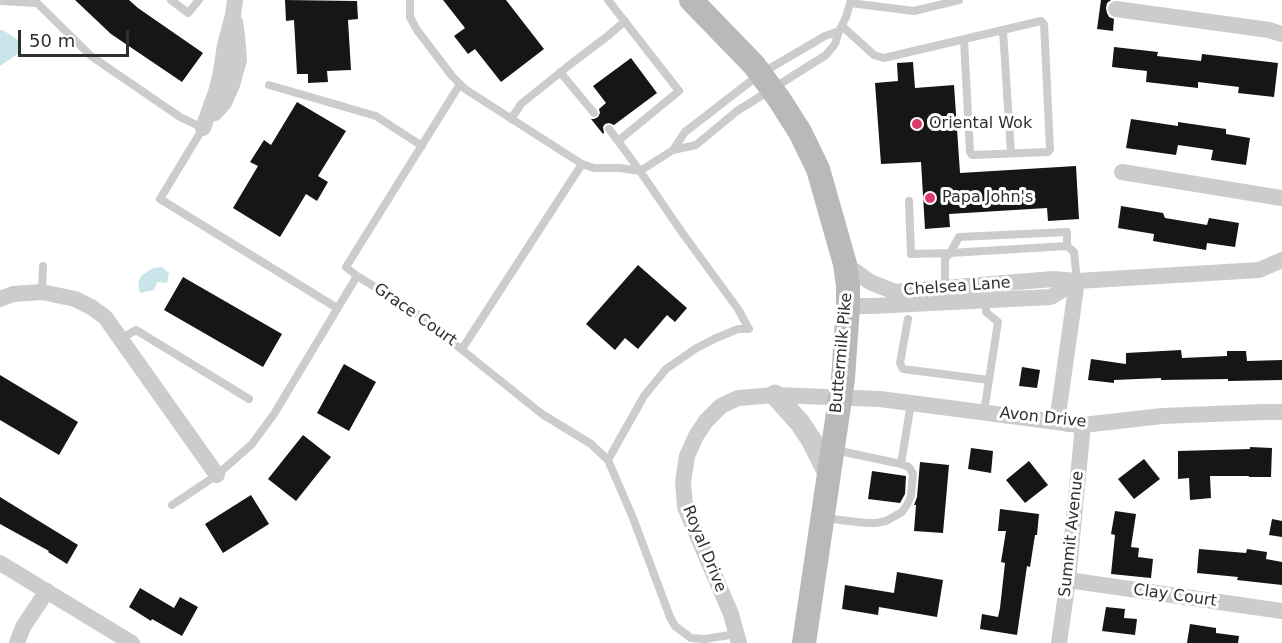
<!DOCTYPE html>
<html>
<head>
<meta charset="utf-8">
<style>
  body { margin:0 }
  #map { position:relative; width:1282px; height:643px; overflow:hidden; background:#fff; font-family:"DejaVu Sans",sans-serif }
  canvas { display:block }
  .scale { position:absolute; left:18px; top:30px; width:111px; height:27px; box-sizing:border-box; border:3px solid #2f2f2f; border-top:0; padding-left:8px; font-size:18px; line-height:21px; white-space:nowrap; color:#2f2f2f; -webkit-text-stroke:4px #fff; paint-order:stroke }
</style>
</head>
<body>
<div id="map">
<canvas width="1282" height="643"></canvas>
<div class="scale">50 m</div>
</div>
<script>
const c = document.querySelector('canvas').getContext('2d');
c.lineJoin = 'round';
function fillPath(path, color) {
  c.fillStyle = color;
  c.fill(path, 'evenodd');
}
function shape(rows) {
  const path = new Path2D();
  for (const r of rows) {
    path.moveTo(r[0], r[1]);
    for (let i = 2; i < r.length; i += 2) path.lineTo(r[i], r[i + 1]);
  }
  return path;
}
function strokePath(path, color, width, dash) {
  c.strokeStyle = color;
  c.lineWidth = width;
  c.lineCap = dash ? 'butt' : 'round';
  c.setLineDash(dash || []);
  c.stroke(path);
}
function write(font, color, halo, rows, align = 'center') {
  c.font = font + ' "DejaVu Sans",sans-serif';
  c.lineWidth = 6;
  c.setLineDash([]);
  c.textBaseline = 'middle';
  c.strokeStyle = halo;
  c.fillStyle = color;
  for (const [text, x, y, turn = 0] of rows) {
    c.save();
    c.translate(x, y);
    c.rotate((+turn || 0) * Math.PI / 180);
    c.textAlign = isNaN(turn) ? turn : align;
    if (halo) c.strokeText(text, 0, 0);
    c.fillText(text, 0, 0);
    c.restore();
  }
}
fillPath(shape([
  [0,30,3,30,18,40,19,53,0,66],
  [162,267,169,273,167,283,157,282,154,290,140,293,138,282,142,275,153,268]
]), '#cae5ea');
fillPath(shape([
  [75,0,129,0,138,8,203,53,182,82,111,34],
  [285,0,357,1,358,19,348,20,351,70,327,71,328,82,308,83,308,74,297,74,294,20,286,21],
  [443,0,506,0,544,49,501,82,475,49,468,54,454,36,465,28],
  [1101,0,1111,0,1107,3,1106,8,1107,13,1109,17,1114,19,1113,31,1097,29],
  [1114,47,1158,52,1157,56,1201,61,1202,54,1278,63,1274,97,1238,93,1239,87,1198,82,1198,88,1146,82,1147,71,1112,67],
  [631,58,657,93,614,125,609,123,605,124,603,127,604,133,603,134,591,119,594,119,598,117,600,113,599,109,606,103,593,86],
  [913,62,915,88,954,85,960,173,1076,166,1079,219,1048,221,1047,208,949,214,950,227,925,229,921,162,881,164,875,83,898,81,897,63],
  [297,102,346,131,318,176,328,182,317,201,306,194,280,237,233,208,258,166,250,162,264,140,271,145],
  [1131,119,1178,126,1178,122,1226,129,1226,134,1250,138,1246,165,1211,160,1213,150,1178,145,1176,155,1126,148],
  [1121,206,1163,213,1165,218,1207,225,1209,218,1239,223,1235,247,1207,243,1206,250,1153,241,1154,234,1118,228],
  [638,265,687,308,675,322,667,315,638,349,625,338,615,350,586,324],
  [183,277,282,334,263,367,164,310],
  [1181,350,1182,358,1227,356,1227,351,1246,351,1247,361,1282,360,1282,380,1228,381,1228,379,1161,380,1161,378,1114,380,1114,383,1088,380,1091,359,1126,364,1126,353],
  [344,364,376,382,349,431,317,413],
  [1022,367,1040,370,1037,388,1019,386],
  [0,375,78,422,59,455,0,420],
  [303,435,331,457,296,501,268,479],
  [1250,447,1272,448,1271,477,1249,477,1249,476,1210,476,1211,498,1190,500,1189,478,1178,479,1178,451,1250,449],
  [971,448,993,451,991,473,968,469],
  [1144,459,1160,479,1134,499,1118,479],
  [1029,461,1048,485,1025,503,1006,480],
  [920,462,949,465,943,533,914,531,916,505,914,505,917,497],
  [872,471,906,476,905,494,900,503,868,499],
  [251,495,269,524,223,553,205,524],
  [0,497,78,545,67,564,48,552,49,551,0,524],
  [1000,509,1039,514,1037,535,1035,535,1030,567,1027,566,1017,635,980,629,982,614,998,617,1000,608,1005,563,1001,562,1006,531,998,531],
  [1115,511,1136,514,1131,547,1139,548,1138,557,1153,559,1151,578,1111,574,1115,535,1111,534],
  [1272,519,1282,521,1282,537,1269,535],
  [1199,549,1246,553,1247,549,1267,552,1266,559,1282,562,1282,585,1237,580,1238,577,1197,573],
  [897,572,943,580,937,617,879,607,878,615,842,609,845,585,894,593],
  [140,588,174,608,180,597,198,607,182,636,152,619,151,621,129,607],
  [1106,607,1125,609,1124,618,1137,619,1135,635,1102,631],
  [1190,624,1216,628,1216,633,1239,636,1238,643,1187,643]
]), '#161616');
strokePath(shape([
  [34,0,91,56,180,117,203,128,160,199,337,308],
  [171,0,188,13,199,0],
  [410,0,410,17,417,30,452,76,465,89,582,164,594,168,620,168,640,171,681,231,738,309,749,329,738,329,714,339,695,349,666,369,644,396,608,460,633,518,670,617,675,626,691,638,705,639,736,634],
  [608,0,679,91,618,141,640,171,673,150,696,145,737,111,826,55,835,44,839,31,846,17,851,0],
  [0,1,36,3],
  [850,3,914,11,959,0],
  [842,26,874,55,884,58,1041,21,1044,24,1050,149,1048,152,972,155,970,152,964,40],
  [1003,31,1011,153],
  [560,72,594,113],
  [460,84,346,267,357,276,411,309,542,414,591,444,608,460],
  [269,85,376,116,422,146],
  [511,119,521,104,572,63,609,35,625,21],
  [609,129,618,141],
  [673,150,685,132,760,74,825,36,839,31],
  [909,201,911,254,950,253,1067,246],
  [945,288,945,259,950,253,959,237,1067,232,1067,246,1074,252,1077,281],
  [42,292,43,266],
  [908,319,900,363,903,369,989,380],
  [121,339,136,330,249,399],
  [462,349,582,164],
  [984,412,998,322,986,312,986,300],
  [901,464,911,403],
  [172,505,217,475,252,444,274,414,357,276],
  [823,518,866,523,876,523,886,521,902,512,907,505,911,496,913,474,909,467,901,464,835,450]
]), '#ccc', 8);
strokePath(shape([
  [1116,9,1269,30,1282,34],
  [215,113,224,103,232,85,239,60,237,35,235,22],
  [203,128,216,92,221,72,225,45,233,15,235,0],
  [1122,172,1282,198],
  [845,264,870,282,895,292,1053,279,1077,281,1259,270,1282,260],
  [0,299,13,294,42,292,75,299,91,307,105,317,217,475],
  [848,306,872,306,1051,297,1077,281],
  [1057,422,1077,281],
  [0,563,132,643],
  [1068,580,1282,611],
  [17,643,23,627,47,591],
  [739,643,731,614,685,507,683,482,687,456,696,436,706,421,721,406,738,398,775,395,880,399,1057,422,1068,424,1083,425,1162,416,1263,412,1282,412],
  [1059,643,1068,580,1083,425]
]), '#ccc', 16);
strokePath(shape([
  [775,395,800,423,812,441,829,475]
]), '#ccc', 21);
strokePath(shape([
  [691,0,754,65,779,99,800,132,818,169,845,264,848,286,848,306,843,379,804,643]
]), '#b9b9b9', 24);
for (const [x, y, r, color] of [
  [917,124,6,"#dc3a6a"],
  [930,198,6,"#dc3a6a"]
]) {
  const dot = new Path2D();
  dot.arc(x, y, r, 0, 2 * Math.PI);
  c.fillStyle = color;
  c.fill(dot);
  strokePath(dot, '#fff', 2);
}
write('16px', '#2f2f2f', '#fff', [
  ["Oriental Wok",929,124],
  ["Papa John's",942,198]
], 'left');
write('16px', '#2f2f2f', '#fff', [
  ["Chelsea Lane",957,287,-4],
  ["Grace Court",415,315,35],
  ["Buttermilk Pike",842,353,-85],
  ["Avon Drive",1043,418,6],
  ["Summit Avenue",1072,534,-84],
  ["Royal Drive",704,549,68],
  ["Clay Court",1175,596,8]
]);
</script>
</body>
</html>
